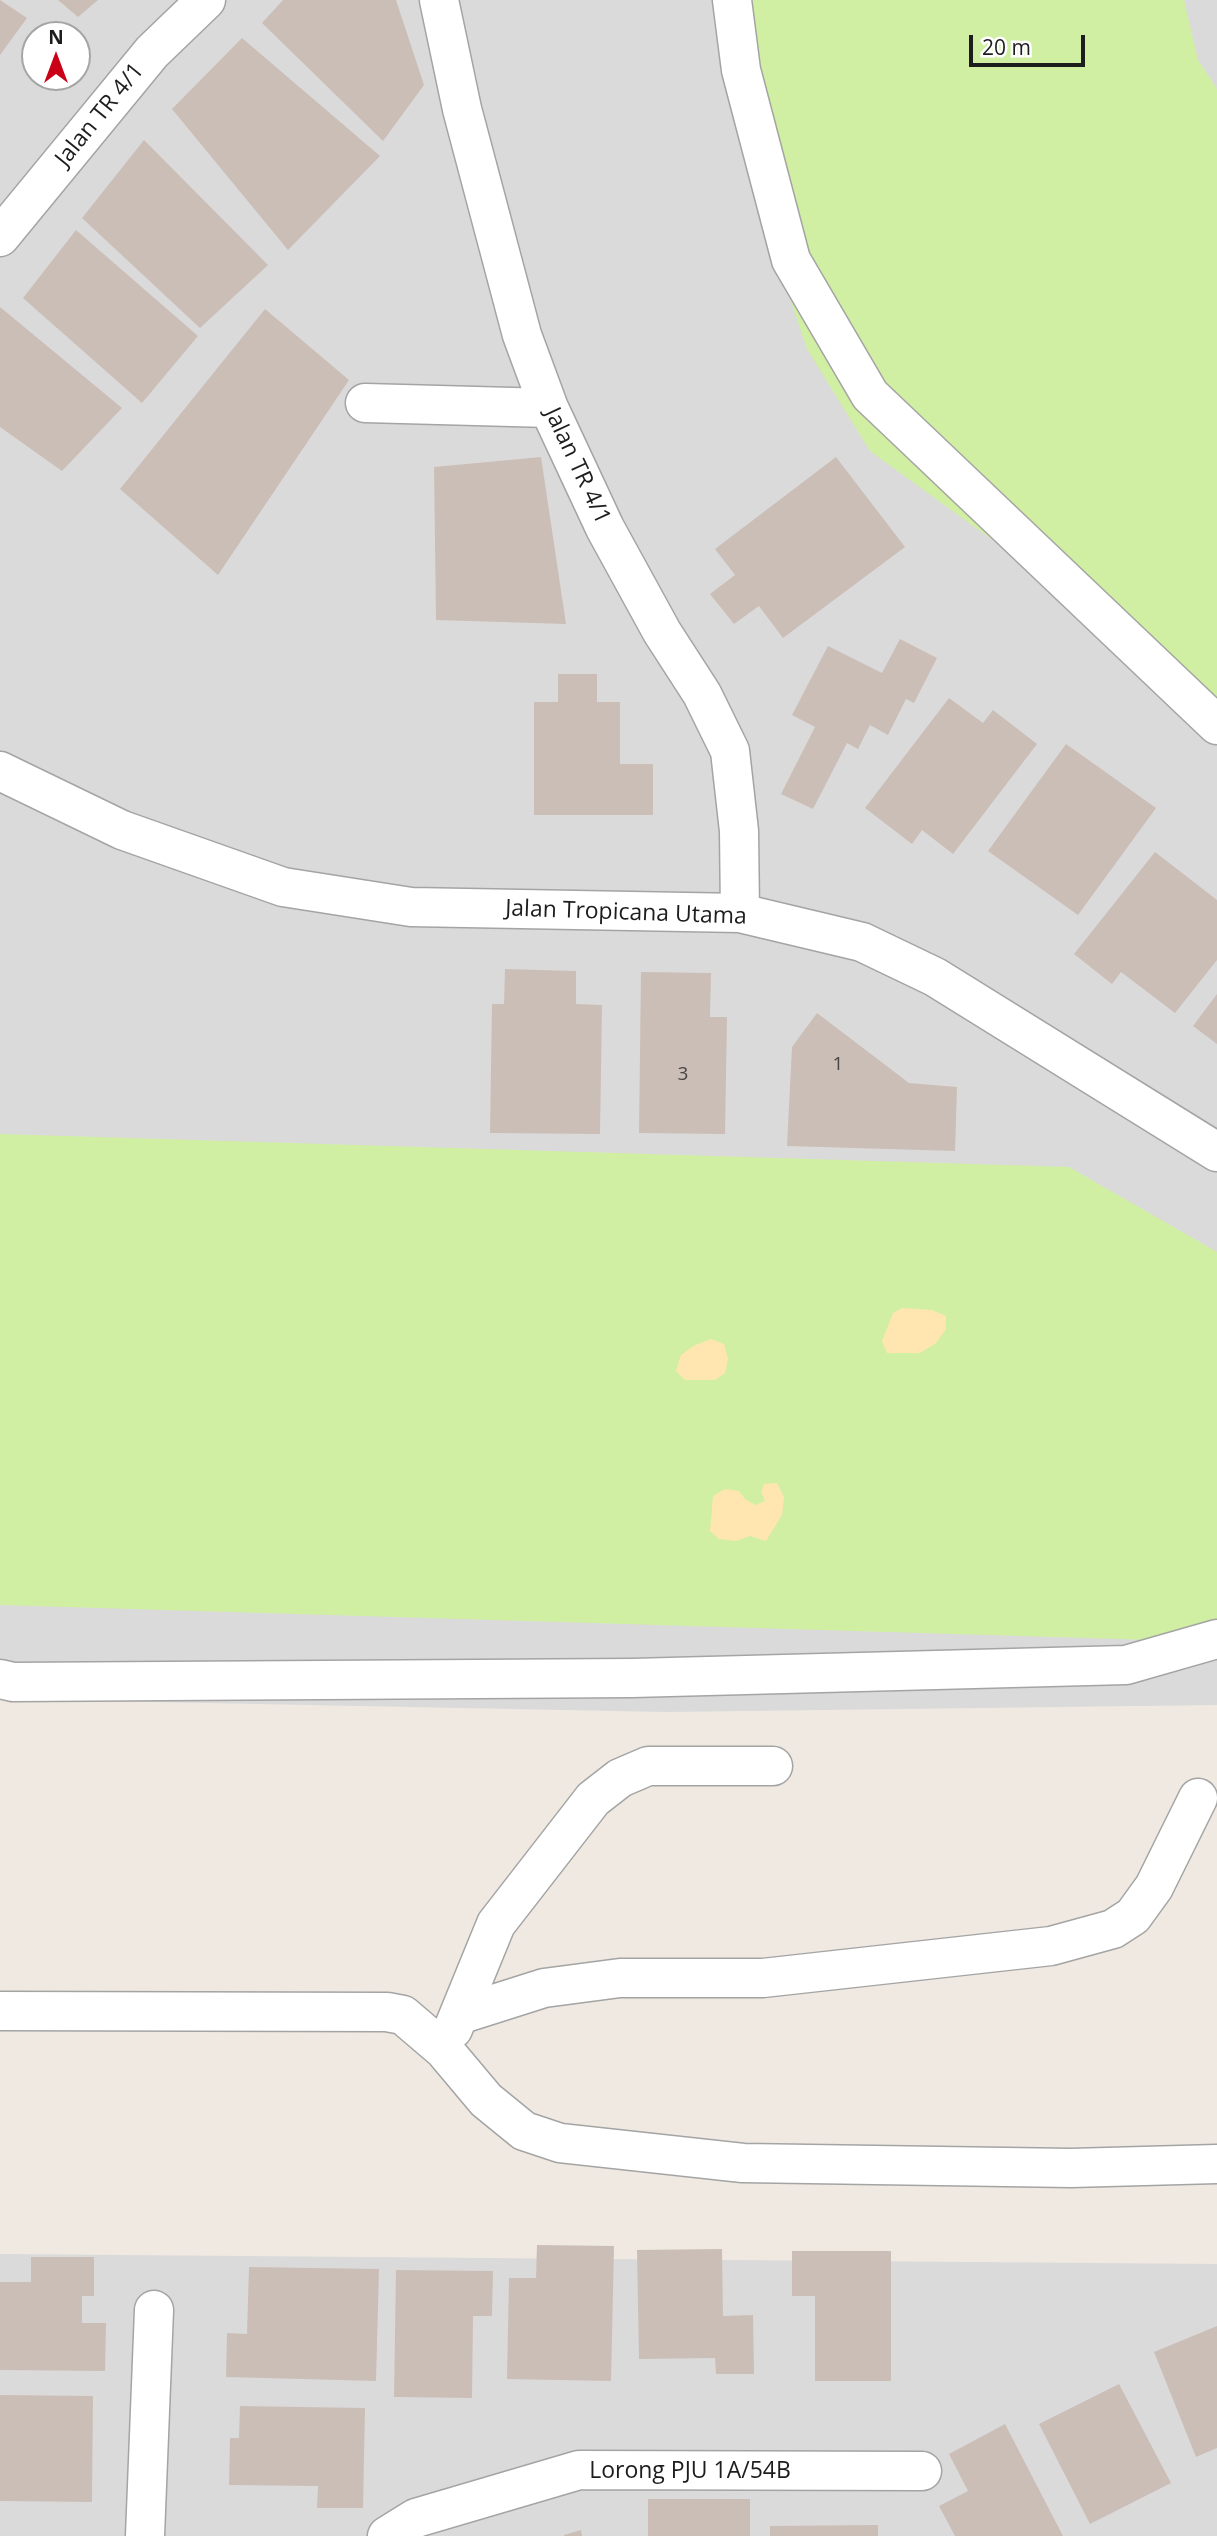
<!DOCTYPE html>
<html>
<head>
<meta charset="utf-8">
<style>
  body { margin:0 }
  #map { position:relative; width:1217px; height:2536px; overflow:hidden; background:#efe9e1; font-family:"Open Sans",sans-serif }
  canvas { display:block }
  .north { position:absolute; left:21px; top:21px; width:70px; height:70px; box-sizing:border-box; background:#fff; border:2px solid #a5a5a5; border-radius:50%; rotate:0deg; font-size:19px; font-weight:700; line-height:28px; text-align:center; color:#1d1d1d }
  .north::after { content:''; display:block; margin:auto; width:24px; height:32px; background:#ca0016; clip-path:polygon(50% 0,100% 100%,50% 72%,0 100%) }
  .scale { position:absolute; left:969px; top:35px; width:116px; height:32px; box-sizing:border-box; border:4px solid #1d1d1d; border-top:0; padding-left:9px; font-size:21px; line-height:24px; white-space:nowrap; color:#1d1d1d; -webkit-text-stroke:5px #fff; paint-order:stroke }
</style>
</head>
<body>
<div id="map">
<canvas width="1217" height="2536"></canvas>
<div class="north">N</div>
<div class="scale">20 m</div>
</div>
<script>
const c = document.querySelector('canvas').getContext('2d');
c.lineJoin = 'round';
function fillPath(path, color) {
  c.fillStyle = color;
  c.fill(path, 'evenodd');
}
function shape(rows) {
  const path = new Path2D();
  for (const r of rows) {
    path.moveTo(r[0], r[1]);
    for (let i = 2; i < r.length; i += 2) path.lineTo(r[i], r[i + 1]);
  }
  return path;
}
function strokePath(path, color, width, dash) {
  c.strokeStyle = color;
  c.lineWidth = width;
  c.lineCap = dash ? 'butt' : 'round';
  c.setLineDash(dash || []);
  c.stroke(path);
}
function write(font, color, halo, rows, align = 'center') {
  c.font = font + ' "Open Sans",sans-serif';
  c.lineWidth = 5;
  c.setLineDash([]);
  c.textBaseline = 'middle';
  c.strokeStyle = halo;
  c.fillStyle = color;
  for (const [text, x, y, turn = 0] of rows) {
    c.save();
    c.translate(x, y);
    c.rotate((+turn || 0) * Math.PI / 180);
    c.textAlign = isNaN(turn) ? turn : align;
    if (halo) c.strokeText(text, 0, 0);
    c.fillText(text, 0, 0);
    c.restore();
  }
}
fillPath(shape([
  [0,0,1217,0,1217,1705,666,1712,0,1699],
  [35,35,77,35,77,77,35,77],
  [0,2254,1217,2264,1217,2536,0,2536]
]), '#dbdada');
fillPath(shape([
  [720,0,1184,0,1198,60,1217,89,1217,703,870,451,807,349,765,224],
  [0,1134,1069,1167,1217,1252,1217,1642,0,1605]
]), '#d0efa2');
fillPath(shape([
  [902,1308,932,1310,946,1316,946,1329,936,1343,920,1353,887,1353,882,1341,893,1313],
  [711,1339,724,1344,728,1359,725,1373,715,1380,685,1380,676,1371,681,1355,693,1346],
  [777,1483,784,1497,782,1515,766,1541,750,1536,736,1541,719,1539,710,1531,713,1496,725,1489,739,1491,745,1499,755,1505,765,1501,761,1492,764,1484]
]), '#ffe6b0');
fillPath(shape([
  [0,0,27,18,0,55],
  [58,0,98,0,78,17],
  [283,0,396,0,424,85,383,141,262,23],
  [242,38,380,156,288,250,172,109],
  [144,140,268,265,200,328,82,218],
  [76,230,198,336,142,403,23,298],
  [0,307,122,408,62,471,0,427],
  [265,309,349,380,218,575,120,489],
  [541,457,566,624,436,620,434,467],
  [836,457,905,547,783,638,759,606,734,624,710,594,735,575,715,549],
  [900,639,937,658,914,703,906,699,888,735,870,725,858,749,847,743,813,809,781,794,815,727,792,715,828,646,882,673],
  [558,674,597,674,597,702,620,702,620,764,653,764,653,815,534,815,534,702,558,702],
  [949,698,983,723,993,710,1037,744,953,854,922,830,912,844,865,808],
  [1066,744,1156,808,1078,915,988,851],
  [1155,852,1217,900,1217,960,1175,1013,1121,972,1112,984,1074,954],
  [505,969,576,971,576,1004,602,1005,600,1134,490,1133,492,1004,504,1004],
  [641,972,711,973,710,1017,727,1017,725,1134,639,1133],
  [1217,994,1217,1044,1193,1026],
  [817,1013,909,1083,957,1087,955,1151,787,1146,792,1047],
  [537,2245,614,2246,611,2381,507,2379,509,2278,536,2278],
  [722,2249,723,2316,753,2315,754,2374,716,2374,715,2358,639,2359,637,2250],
  [792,2251,891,2251,891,2381,815,2381,815,2296,792,2296],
  [31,2257,94,2257,94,2296,82,2296,82,2323,106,2323,105,2371,0,2370,0,2282,31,2282],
  [249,2267,379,2269,376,2381,226,2377,227,2333,247,2334],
  [396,2270,493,2271,492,2316,473,2316,472,2398,394,2397],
  [1217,2326,1217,2448,1196,2457,1154,2352],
  [1119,2384,1171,2483,1090,2524,1039,2424],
  [0,2395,93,2396,92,2502,0,2501],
  [240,2406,365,2408,363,2508,317,2508,318,2486,229,2485,230,2438,239,2438],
  [1005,2424,1063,2536,955,2536,939,2506,968,2491,949,2454],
  [648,2499,750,2499,750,2536,648,2536],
  [878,2525,878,2536,770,2536,770,2526],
  [581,2530,582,2536,564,2536,564,2535]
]), '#cbbeb7');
const minor = shape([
  [439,0,462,109,522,335,549,408,605,528,662,632,702,694,730,751,739,831,740,913],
  [732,0,741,70,791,260,870,395,1217,725],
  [0,237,152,52,206,0],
  [365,403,549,408],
  [0,771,122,830,283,887,411,907,740,913,862,942,935,977,1217,1152],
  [0,1679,13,1682,632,1678,1126,1665,1217,1639],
  [0,2011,387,2012,403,2015,444,2050,486,2100,524,2131,560,2143,743,2163,1071,2168,1217,2164],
  [459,2015,544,1988,620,1978,763,1978,1051,1946,1113,1929,1133,1916,1154,1887,1198,1798],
  [453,2029,496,1924,593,1799,620,1778,648,1766,773,1766],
  [145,2536,154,2310],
  [387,2536,416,2518,579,2470,922,2471]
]);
strokePath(minor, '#a4a4a4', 41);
strokePath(minor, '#fff', 38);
write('19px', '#484544', null, [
  ["1",838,1065],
  ["3",683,1075]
]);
write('23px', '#1d1d1d', '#fff', [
  ["Jalan TR 4/1",100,115,-51],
  ["Jalan TR 4/1",577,466,65],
  ["Jalan Tropicana Utama",626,913,2],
  ["Lorong PJU 1A/54B",690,2471]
]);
</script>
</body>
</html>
